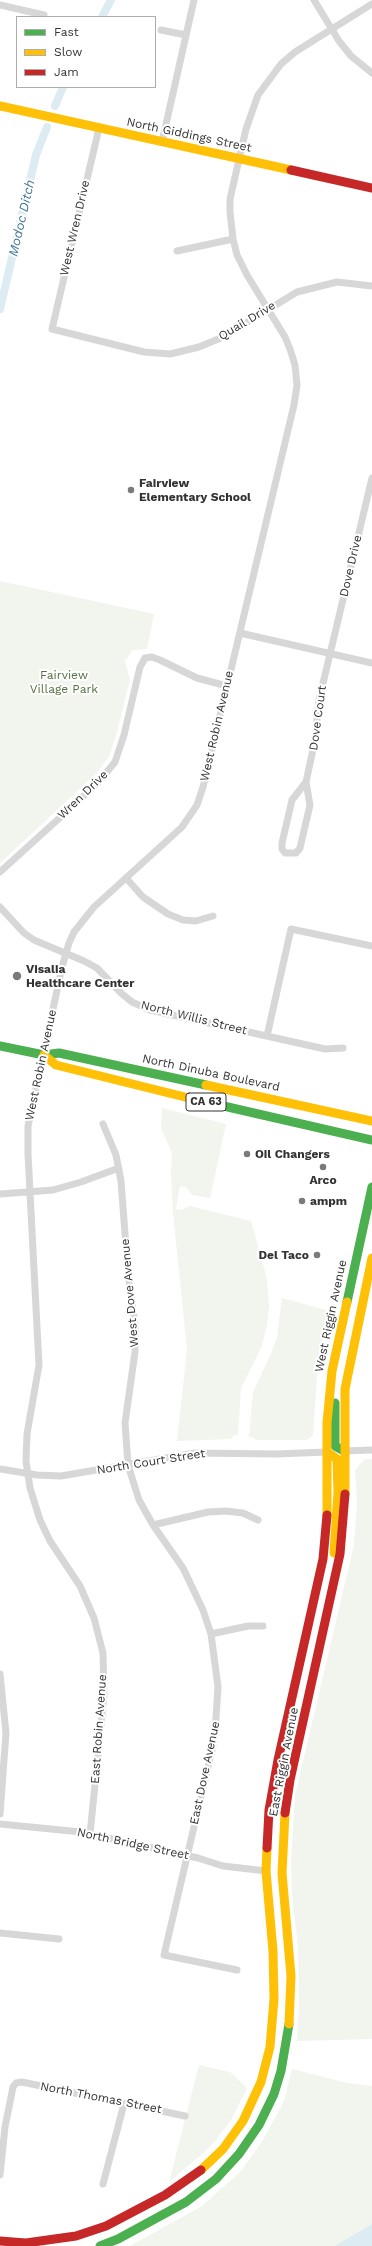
<!DOCTYPE html>
<html>
<head>
<meta charset="utf-8">
<style>
  body { margin:0 }
  #map { position:relative; width:372px; height:2246px; overflow:hidden; background:#fff; font-family:"Work Sans",sans-serif }
  canvas { display:block }
  .legend { position:absolute; left:16px; top:16px; width:140px; height:72px; box-sizing:border-box; background:#fff; border:1px solid #adadad; margin:0; padding:5px 7px; list-style:none; font-size:12px; color:#333 }
  .legend li { display:flex; align-items:center; gap:8px; height:20px }
  .legend b { width:20px; border:1px solid #adadad }
</style>
</head>
<body>
<div id="map">
<canvas width="372" height="2246"></canvas>
<ul class="legend">
<li><b style="height:5px;background:#4caf50"></b>Fast</li>
<li><b style="height:5px;background:#ffc107"></b>Slow</li>
<li><b style="height:5px;background:#c62828"></b>Jam</li>
</ul>
</div>
<script>
const c = document.querySelector('canvas').getContext('2d');
c.lineJoin = 'round';
function fillPath(path, color) {
  c.fillStyle = color;
  c.fill(path, 'evenodd');
}
function shape(rows) {
  const path = new Path2D();
  for (const r of rows) {
    path.moveTo(r[0], r[1]);
    for (let i = 2; i < r.length; i += 2) path.lineTo(r[i], r[i + 1]);
  }
  return path;
}
function strokePath(path, color, width, dash) {
  c.strokeStyle = color;
  c.lineWidth = width;
  c.lineCap = dash ? 'butt' : 'round';
  c.setLineDash(dash || []);
  c.stroke(path);
}
function write(font, color, halo, rows, align = 'center') {
  c.font = font + ' "Work Sans",sans-serif';
  c.lineWidth = 4;
  c.setLineDash([]);
  c.textBaseline = 'middle';
  c.strokeStyle = halo;
  c.fillStyle = color;
  for (const [text, x, y, turn = 0] of rows) {
    c.save();
    c.translate(x, y);
    c.rotate((+turn || 0) * Math.PI / 180);
    c.textAlign = isNaN(turn) ? turn : align;
    if (halo) c.strokeText(text, 0, 0);
    c.fillText(text, 0, 0);
    c.restore();
  }
}
fillPath(shape([
  [0,581,154,614,147,649,133,650,125,661,130,680,116,736,109,756,97,773,0,863],
  [162,1108,226,1124,210,1198,192,1195,186,1187,180,1186,176,1209,181,1210,190,1206,251,1221,267,1279,269,1306,267,1326,261,1348,241,1388,238,1435,234,1435,231,1439,177,1441,187,1350,173,1213,171,1174,172,1153,161,1128],
  [282,1298,326,1310,328,1315,318,1361,313,1435,307,1440,256,1440,253,1437,249,1437,253,1392,271,1354,277,1337],
  [365,1459,372,1459,372,2039,297,2041,299,2005,298,1945,292,1896,291,1861,295,1795,354,1545,357,1501,355,1470],
  [199,2065,230,2072,247,2088,230,2122,209,2148,169,2182],
  [292,2069,347,2083,372,2086,372,2246,130,2246,202,2206,242,2170,263,2140,284,2101]
]), '#f1f5ed');
fillPath(shape([
  [372,2224,372,2246,335,2246]
]), '#ddebf3');
strokePath(shape([
  [102,17,111,0],
  [55,106,63,87],
  [0,309,36,155,47,127]
]), '#ddebf3', 8);
strokePath(shape([
  [314,0,339,41,351,56,372,73],
  [0,5,44,15],
  [161,30,186,35],
  [99,128,52,329,144,352,170,354,199,347,223,337,297,292,337,282,372,286],
  [162,142,194,0],
  [177,251,233,239],
  [240,633,372,663],
  [306,782,310,805,300,848,296,853,285,853,282,849,282,843,292,800,306,782,315,740,319,700,372,478],
  [0,872,97,784,115,762,124,735,140,667,145,658,152,657,160,660,197,678,227,686],
  [126,878,143,897,168,914,183,920,196,921,213,916],
  [0,907,24,933,34,940,84,961,97,968,121,993,132,1002,150,1010,325,1049,343,1048],
  [267,1036,291,929,372,946],
  [103,1124,116,1155,121,1181,128,1273,135,1325,135,1352,125,1423,128,1465,139,1500,153,1525,183,1568,203,1610,211,1634,218,1687,215,1733,212,1750,164,1955,237,1970],
  [0,1194,53,1190,81,1182,119,1168],
  [344,1451,372,1450],
  [0,1469,37,1475,61,1476,195,1453,276,1454,327,1452],
  [153,1525,208,1512,226,1511,243,1513,258,1520],
  [211,1634,248,1626,263,1626],
  [0,1674,6,1733,0,1814],
  [0,1824,81,1832,198,1858,223,1866,266,1871],
  [90,1834,104,1695,103,1653,94,1618,80,1586,50,1541,40,1520,30,1488,26,1461,27,1434,39,1365,28,1154,28,1126,62,967,69,943,74,932,94,907,182,827,197,805,203,787,294,405,297,385,295,365,290,349,285,337,247,275,237,255,233,239,230,212,230,199,246,129,258,95,281,64,295,52,372,4],
  [0,1933,59,1939],
  [0,2175,5,2127,13,2087,16,2083,22,2082,185,2116],
  [103,2184,124,2104]
]), '#d7d7d7', 7);
strokePath(shape([
  [0,1046,44,1055,59,1053,206,1085],
  [193,1099,372,1140],
  [347,1302,372,1187],
  [335,1403,335,1446,344,1451],
  [100,2246,118,2239,186,2202,216,2179,239,2154,259,2125,274,2094,281,2071,289,2024]
]), '#4caf50', 9);
strokePath(shape([
  [0,106,291,170],
  [44,1055,56,1065,193,1099],
  [206,1085,372,1121],
  [327,1452,337,1459,338,1492,334,1553],
  [345,1494,345,1389,372,1258],
  [327,1515,327,1423,332,1371,347,1302],
  [285,1813,282,1873,291,1976,289,2024],
  [201,2170,223,2149,243,2121,261,2082,270,2047,274,1999,273,1951,266,1871,267,1848]
]), '#ffc107', 9);
strokePath(shape([
  [291,170,372,188],
  [285,1813,290,1780,340,1554,345,1494],
  [267,1848,269,1810,278,1760,323,1559,327,1515],
  [0,2241,26,2243,76,2236,106,2226,165,2195,201,2170]
]), '#c62828', 9);
for (const [x, y, r, color] of [
  [131,490,4,"#7a7a7a"],
  [17,976,5,"#7a7a7a"],
  [247,1154,4,"#7a7a7a"],
  [323,1167,4,"#7a7a7a"],
  [302,1201,4,"#7a7a7a"],
  [317,1255,4,"#7a7a7a"]
]) {
  const dot = new Path2D();
  dot.arc(x, y, r, 0, 2 * Math.PI);
  c.fillStyle = color;
  c.fill(dot);
  strokePath(dot, '#fff', 1.5);
}
for (const [x, y, w] of [
  [206,1102,40]
]) {
  const box = new Path2D();
  box.roundRect(x - w / 2, y - 9, w, 18, 3);
  c.fillStyle = '#fff';
  c.fill(box);
  strokePath(box, '#333', 1);
}
write('bold 11px', '#333', null, [
  ["CA 63",206,1102]
]);
write('12px', '#333', '#fff', [
  ["North Giddings Street",189,135,12],
  ["West Wren Drive",75,228,-77],
  ["Quail Drive",247,321,-31],
  ["Dove Drive",351,566,-77],
  ["Dove Court",318,718,-82],
  ["West Robin Avenue",217,726,-77],
  ["Wren Drive",83,795,-44],
  ["North Willis Street",194,1018,14],
  ["West Robin Avenue",41,1065,-78],
  ["North Dinuba Boulevard",211,1073,12],
  ["West Dove Avenue",130,1293,-95],
  ["West Riggin Avenue",331,1316,-78],
  ["North Court Street",151,1462,-9],
  ["East Robin Avenue",99,1729,-86],
  ["East Riggin Avenue",284,1762,-79],
  ["East Dove Avenue",205,1773,-78],
  ["North Bridge Street",133,1844,12],
  ["North Thomas Street",101,2098,11]
]);
write('bold 12px', '#333', '#fff', [
  ["Fairview",139,483],
  ["Elementary School",139,497],
  ["Visalia",26,969],
  ["Healthcare Center",26,983],
  ["Oil Changers",255,1154],
  ["Arco",323,1180,"center"],
  ["ampm",310,1201],
  ["Del Taco",309,1255,"right"]
], 'left');
write('12px', '#56703f', '#fff', [
  ["Fairview",64,675],
  ["Village Park",64,689]
]);
write('italic 13px', '#3f7597', '#fff', [
  ["Modoc Ditch",22,218,-77]
]);
</script>
</body>
</html>
